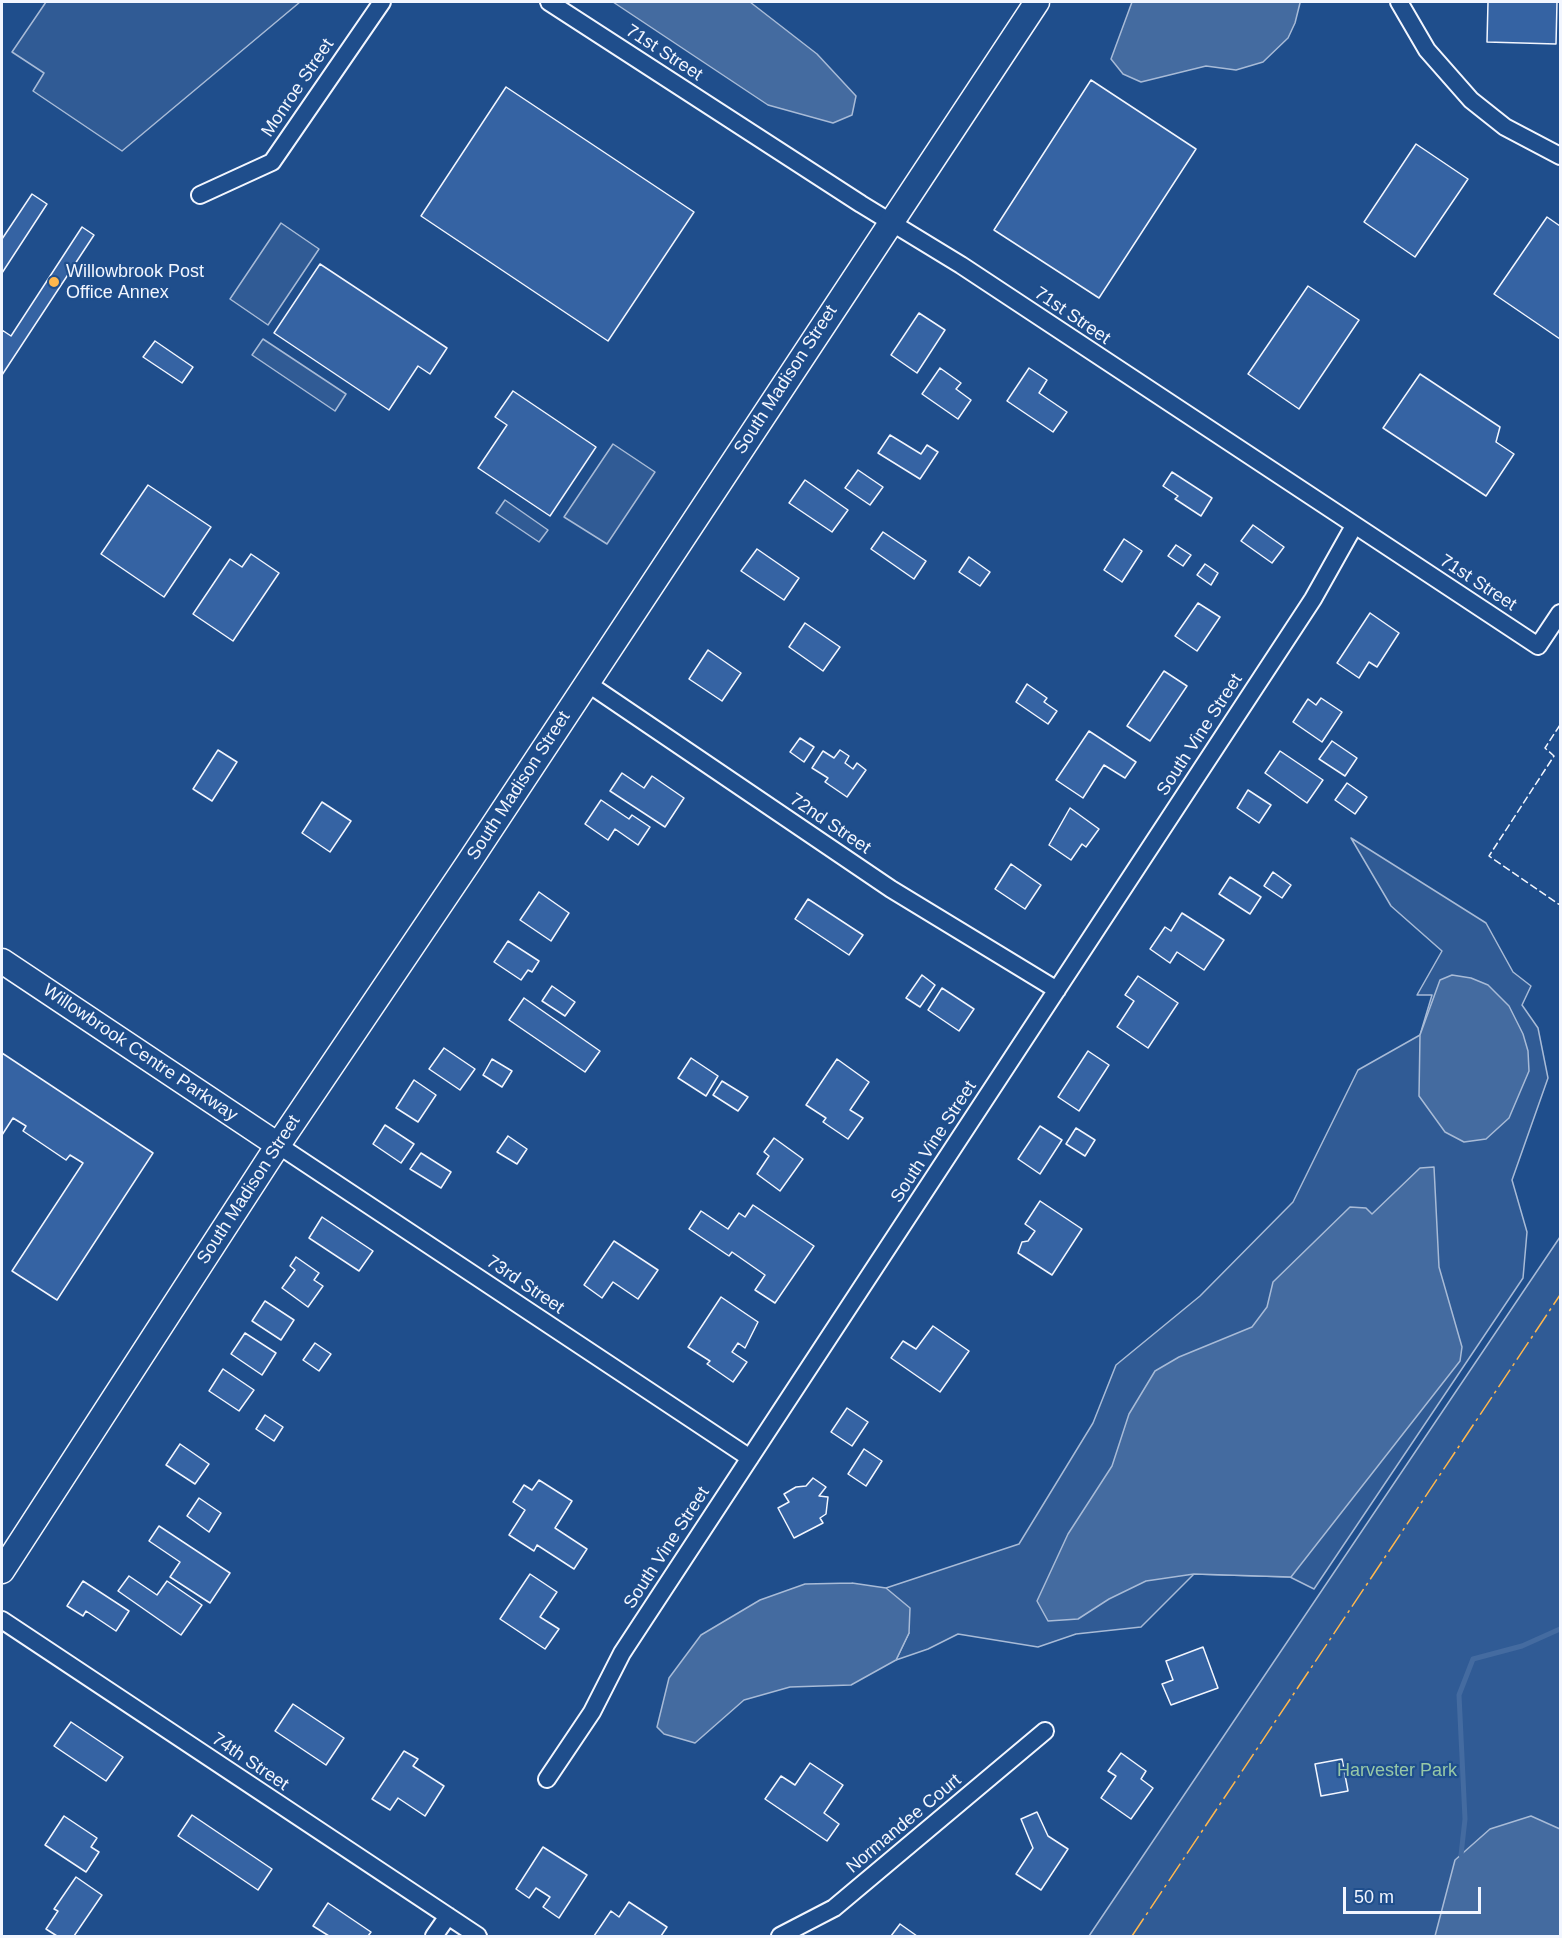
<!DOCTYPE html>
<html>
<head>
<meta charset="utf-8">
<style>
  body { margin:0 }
  #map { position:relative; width:1562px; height:1938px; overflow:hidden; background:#1f4e8c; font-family:Helvetica,sans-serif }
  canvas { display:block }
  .frame { position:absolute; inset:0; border:3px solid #f2f6ff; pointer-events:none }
  .scale { position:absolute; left:1343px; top:1887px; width:138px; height:27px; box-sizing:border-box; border:3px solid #f2f6ff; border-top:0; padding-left:8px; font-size:18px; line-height:21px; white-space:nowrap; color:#f2f6ff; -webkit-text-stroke:4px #1f4e8c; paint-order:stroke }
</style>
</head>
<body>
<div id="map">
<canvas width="1562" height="1938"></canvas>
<div class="frame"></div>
<div class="scale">50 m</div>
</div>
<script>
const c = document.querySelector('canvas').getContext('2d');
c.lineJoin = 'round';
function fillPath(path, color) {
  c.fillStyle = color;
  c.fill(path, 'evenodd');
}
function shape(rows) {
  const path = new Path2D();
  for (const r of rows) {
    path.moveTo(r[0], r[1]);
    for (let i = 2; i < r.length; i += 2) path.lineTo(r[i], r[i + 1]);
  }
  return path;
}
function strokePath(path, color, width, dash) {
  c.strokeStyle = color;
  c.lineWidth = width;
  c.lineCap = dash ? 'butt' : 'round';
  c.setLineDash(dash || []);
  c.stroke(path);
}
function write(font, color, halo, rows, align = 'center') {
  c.font = font + ' Helvetica,sans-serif';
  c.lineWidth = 4.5;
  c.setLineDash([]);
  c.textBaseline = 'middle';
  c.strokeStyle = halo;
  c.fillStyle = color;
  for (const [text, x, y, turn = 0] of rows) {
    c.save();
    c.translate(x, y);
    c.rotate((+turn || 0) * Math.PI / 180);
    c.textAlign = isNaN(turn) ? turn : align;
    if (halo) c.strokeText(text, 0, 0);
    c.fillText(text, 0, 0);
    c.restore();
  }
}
const built = shape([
  [46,2,300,2,122,151,33,91,44,73,12,52,46,2],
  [281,223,319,249,268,325,230,299,281,223],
  [263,339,346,394,335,411,252,355,263,339],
  [613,444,655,472,607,544,564,517,613,444],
  [505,500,548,530,539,542,496,513,505,500],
  [1351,838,1486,923,1513,972,1531,986,1522,1005,1538,1028,1548,1078,1512,1180,1527,1232,1523,1278,1314,1589,1290,1577,1194,1574,1141,1627,1076,1634,1038,1647,958,1634,928,1649,896,1660,909,1633,886,1588,1019,1544,1093,1423,1116,1365,1200,1296,1293,1202,1358,1070,1420,1035,1432,995,1417,995,1442,951,1391,906,1351,838],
  [1560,1237,1560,1936,1089,1936,1560,1237]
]);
fillPath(built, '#305b95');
strokePath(built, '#a8bbd7', 1.5);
const water = shape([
  [613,2,750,2,817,54,856,96,852,115,833,123,768,105,613,2],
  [1132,2,1299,2,1300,3,1295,23,1288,38,1263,62,1236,70,1206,66,1141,82,1123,74,1111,59,1132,2],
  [1452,975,1471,978,1488,985,1509,1006,1523,1034,1528,1051,1529,1071,1509,1118,1486,1139,1464,1142,1445,1132,1419,1096,1420,1035,1440,980,1452,975],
  [1434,1167,1439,1267,1462,1347,1460,1361,1291,1577,1194,1574,1146,1581,1109,1599,1078,1619,1048,1621,1037,1601,1068,1534,1112,1466,1129,1414,1155,1371,1179,1357,1252,1327,1267,1307,1273,1282,1350,1207,1366,1208,1372,1214,1420,1168,1434,1167],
  [852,1583,886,1588,910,1608,909,1633,896,1660,851,1685,790,1687,744,1700,695,1743,664,1734,657,1727,669,1678,701,1635,760,1600,805,1584,852,1583],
  [1531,1816,1560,1829,1560,1936,1435,1936,1455,1860,1490,1829,1531,1816]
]);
fillPath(water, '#446ba0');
strokePath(water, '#a8bbd7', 1.5);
strokePath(shape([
  [1461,1855,1465,1819,1459,1695,1473,1659,1522,1646,1560,1629]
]), '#446ba0', 5);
const building = shape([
  [1488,2,1557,2,1556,44,1487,42,1488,2],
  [1091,80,1196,149,1099,298,994,230,1091,80],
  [506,87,694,212,608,341,421,216,506,87],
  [1416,144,1468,179,1415,257,1364,222,1416,144],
  [32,194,47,204,2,273,2,239,32,194],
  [1547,217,1560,226,1560,339,1494,294,1547,217],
  [82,227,94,235,2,375,2,330,11,336,82,227],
  [320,264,447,348,430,374,418,366,389,410,274,333,320,264],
  [1308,286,1359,320,1299,409,1248,374,1308,286],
  [919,313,945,330,917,373,891,355,919,313],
  [155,341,193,367,182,383,143,357,155,341],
  [940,368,961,383,956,389,971,400,958,419,922,394,940,368],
  [1029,368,1047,380,1039,393,1067,412,1053,432,1007,401,1029,368],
  [1420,374,1500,427,1496,442,1514,454,1486,496,1383,428,1420,374],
  [513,391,596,447,550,516,478,468,507,425,495,417,513,391],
  [890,435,921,454,927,445,938,452,920,479,878,453,890,435],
  [858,470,883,487,870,505,845,488,858,470],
  [1172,472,1212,498,1201,516,1175,499,1178,496,1163,486,1172,472],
  [805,480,848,510,832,532,789,503,805,480],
  [148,485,211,527,164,597,101,554,148,485],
  [1253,525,1284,547,1272,563,1241,541,1253,525],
  [883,532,926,561,914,579,871,549,883,532],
  [1124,539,1142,551,1122,582,1104,570,1124,539],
  [1176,545,1191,555,1183,566,1168,556,1176,545],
  [757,549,799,578,784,600,741,571,757,549],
  [251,554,279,573,233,641,193,614,230,559,242,567,251,554],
  [969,557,990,572,980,586,959,572,969,557],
  [1205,564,1218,573,1211,585,1197,575,1205,564],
  [1198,603,1220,617,1197,651,1175,636,1198,603],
  [1370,613,1399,633,1377,667,1369,662,1359,678,1337,663,1370,613],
  [805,623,840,647,823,671,789,647,805,623],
  [708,650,741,673,722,701,689,679,708,650],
  [1164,671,1187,686,1150,741,1127,726,1164,671],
  [1027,684,1047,698,1044,702,1057,711,1048,724,1016,702,1027,684],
  [1321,698,1342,712,1322,742,1293,722,1308,699,1316,705,1321,698],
  [1089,731,1136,762,1125,778,1104,765,1083,798,1056,780,1089,731],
  [800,738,814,747,804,762,790,752,800,738],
  [1332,741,1357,758,1345,776,1319,759,1332,741],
  [218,750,237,762,212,801,193,789,218,750],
  [840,750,849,756,845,763,853,769,857,763,866,770,847,797,825,782,828,778,812,768,823,751,834,758,840,750],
  [1280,751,1323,780,1307,803,1265,773,1280,751],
  [622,773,644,788,652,776,684,798,665,827,610,791,622,773],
  [1347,783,1367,797,1355,814,1335,800,1347,783],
  [1248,790,1271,805,1259,823,1237,808,1248,790],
  [601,800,629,819,632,815,650,827,638,845,615,829,608,840,585,824,601,800],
  [322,802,351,821,330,852,302,833,322,802],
  [1070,808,1099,829,1086,847,1082,844,1071,860,1049,845,1070,808],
  [1011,864,1041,885,1025,909,995,889,1011,864],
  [1273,872,1291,885,1282,898,1264,886,1273,872],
  [1230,877,1261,897,1250,914,1219,894,1230,877],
  [539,892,569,913,551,941,520,920,539,892],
  [808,899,863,935,849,955,795,919,808,899],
  [1182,913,1224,940,1204,970,1177,952,1170,963,1150,949,1165,927,1171,931,1182,913],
  [508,941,539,961,532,972,528,970,521,980,494,962,508,941],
  [922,975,935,985,920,1007,906,998,922,975],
  [1138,976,1178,1003,1148,1048,1117,1027,1134,1001,1125,995,1138,976],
  [552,986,575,1002,565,1016,542,1001,552,986],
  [942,988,974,1009,959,1031,928,1010,942,988],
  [524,998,600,1051,585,1072,509,1020,524,998],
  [444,1048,475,1069,460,1090,429,1069,444,1048],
  [1088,1051,1109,1065,1079,1111,1058,1097,1088,1051],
  [2,1053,153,1153,57,1300,12,1271,83,1163,70,1155,66,1160,23,1131,26,1126,13,1118,2,1135,2,1053],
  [691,1058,718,1076,706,1096,678,1078,691,1058],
  [492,1059,512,1071,502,1087,483,1075,492,1059],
  [837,1059,869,1082,850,1110,863,1118,848,1139,823,1122,826,1118,806,1105,837,1059],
  [414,1080,436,1095,418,1122,396,1108,414,1080],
  [722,1081,748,1097,738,1111,713,1095,722,1081],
  [385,1125,414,1144,401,1163,373,1144,385,1125],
  [1040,1126,1062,1140,1040,1174,1018,1159,1040,1126],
  [1076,1128,1095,1140,1085,1156,1066,1144,1076,1128],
  [508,1136,527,1149,517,1164,497,1152,508,1136],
  [774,1138,803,1159,780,1191,757,1174,769,1156,764,1152,774,1138],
  [421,1153,451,1172,441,1188,410,1169,421,1153],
  [1040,1201,1082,1229,1052,1275,1018,1253,1022,1242,1028,1241,1035,1231,1025,1224,1040,1201],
  [753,1205,814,1246,775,1303,755,1290,765,1275,732,1252,729,1256,689,1229,701,1211,728,1229,739,1213,745,1217,753,1205],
  [322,1217,373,1251,359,1271,309,1238,322,1217],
  [614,1241,658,1270,638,1299,613,1282,602,1298,584,1285,614,1241],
  [296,1257,319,1273,314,1280,323,1286,308,1307,282,1288,295,1270,290,1266,296,1257],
  [721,1297,758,1322,745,1348,738,1343,732,1352,747,1362,733,1382,707,1364,710,1361,688,1347,721,1297],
  [265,1301,294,1320,281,1340,252,1321,265,1301],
  [933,1326,969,1351,940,1392,891,1358,903,1341,916,1349,933,1326],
  [245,1333,276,1353,262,1375,231,1354,245,1333],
  [315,1343,331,1354,319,1371,303,1360,315,1343],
  [223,1369,254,1390,239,1411,209,1391,223,1369],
  [847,1408,868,1422,852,1446,831,1432,847,1408],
  [265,1415,283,1427,274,1441,256,1429,265,1415],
  [180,1444,209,1464,195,1484,166,1465,180,1444],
  [864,1449,882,1461,866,1486,848,1474,864,1449],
  [813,1478,826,1487,819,1496,828,1497,826,1514,820,1518,823,1523,794,1538,778,1508,789,1502,784,1494,796,1487,806,1486,813,1478],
  [539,1480,572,1501,555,1528,587,1549,574,1569,537,1545,534,1551,509,1535,525,1510,513,1502,524,1485,532,1490,539,1480],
  [199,1498,221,1513,209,1532,187,1516,199,1498],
  [159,1526,230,1573,210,1603,170,1577,180,1562,149,1541,159,1526],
  [530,1574,557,1592,540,1617,559,1629,545,1649,500,1619,530,1574],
  [129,1576,157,1595,167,1581,202,1605,181,1635,118,1591,129,1576],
  [83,1581,129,1611,116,1631,86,1611,83,1616,67,1606,83,1581],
  [1203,1647,1218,1688,1171,1705,1162,1684,1173,1680,1166,1661,1203,1647],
  [293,1704,344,1738,326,1765,275,1731,293,1704],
  [71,1722,123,1757,106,1781,54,1746,71,1722],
  [404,1751,418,1759,413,1766,444,1786,425,1816,398,1798,390,1810,372,1799,404,1751],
  [1121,1753,1146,1771,1141,1779,1153,1788,1131,1819,1101,1798,1116,1776,1108,1771,1121,1753],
  [1342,1759,1348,1791,1321,1796,1315,1764,1342,1759],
  [810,1763,843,1785,824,1813,839,1824,827,1841,765,1799,781,1776,795,1785,810,1763],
  [1037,1812,1048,1836,1068,1849,1041,1890,1016,1874,1033,1848,1021,1819,1037,1812],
  [192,1815,272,1869,258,1890,178,1836,192,1815],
  [64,1816,97,1838,91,1847,99,1852,86,1872,45,1845,64,1816],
  [543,1847,587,1875,559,1918,543,1907,550,1897,536,1888,529,1898,516,1889,543,1847],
  [76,1877,102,1895,74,1936,57,1936,46,1929,58,1911,54,1909,76,1877],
  [629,1902,667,1927,661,1936,594,1936,611,1911,619,1917,629,1902],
  [328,1903,371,1932,368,1936,329,1936,313,1926,328,1903],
  [900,1924,917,1936,891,1936,900,1924]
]);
fillPath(building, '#3563a3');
strokePath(building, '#f2f6ff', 1.5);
const street = shape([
  [549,2,861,204,961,265,1538,646,1560,613],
  [1399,2,1427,50,1471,100,1505,127,1560,156],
  [200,195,272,162,382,2],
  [587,683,891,889,1057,990],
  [278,1145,750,1458],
  [2,1620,478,1936],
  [547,1779,592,1712,622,1653,1313,599,1354,526],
  [434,1936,448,1916],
  [780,1936,834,1908,1045,1731]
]);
const secondary = shape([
  [2,961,278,1145],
  [2,1571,278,1145,467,865,1037,2]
]);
strokePath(street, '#f2f6ff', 20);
strokePath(secondary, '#f2f6ff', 27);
strokePath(street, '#1f4e8c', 16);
strokePath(secondary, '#1f4e8c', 24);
strokePath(shape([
  [1560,725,1545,748,1554,756,1489,856,1560,905]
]), '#f2f6ff', 1.5, [8, 3]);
strokePath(shape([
  [1132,1936,1560,1295]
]), '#ffb74d', 1.5, [21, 4.5, 3, 4.5]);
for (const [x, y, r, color] of [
  [54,282,6,"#ffb74d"]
]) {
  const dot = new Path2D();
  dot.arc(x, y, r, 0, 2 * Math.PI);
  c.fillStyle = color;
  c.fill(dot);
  strokePath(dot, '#1f4e8c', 2);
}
write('18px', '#f2f6ff', '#1f4e8c', [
  ["71st Street",664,53,33],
  ["Monroe Street",298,88,-56],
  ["71st Street",1072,316,34],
  ["South Madison Street",786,380,-57],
  ["71st Street",1478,583,33],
  ["South Vine Street",1200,735,-57],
  ["South Madison Street",519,786,-57],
  ["72nd Street",830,824,34],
  ["Willowbrook Centre Parkway",140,1053,34],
  ["South Vine Street",934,1142,-57],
  ["South Madison Street",249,1190,-57],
  ["73rd Street",525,1285,34],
  ["South Vine Street",667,1548,-57],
  ["74th Street",250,1762,34],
  ["Normandee Court",904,1824,-40]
]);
write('18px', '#f2f6ff', '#1f4e8c', [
  ["Willowbrook Post",66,272],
  ["Office Annex",66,293]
], 'left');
write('18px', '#97c8a6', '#1f4e8c', [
  ["Harvester Park",1397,1771]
]);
</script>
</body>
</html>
